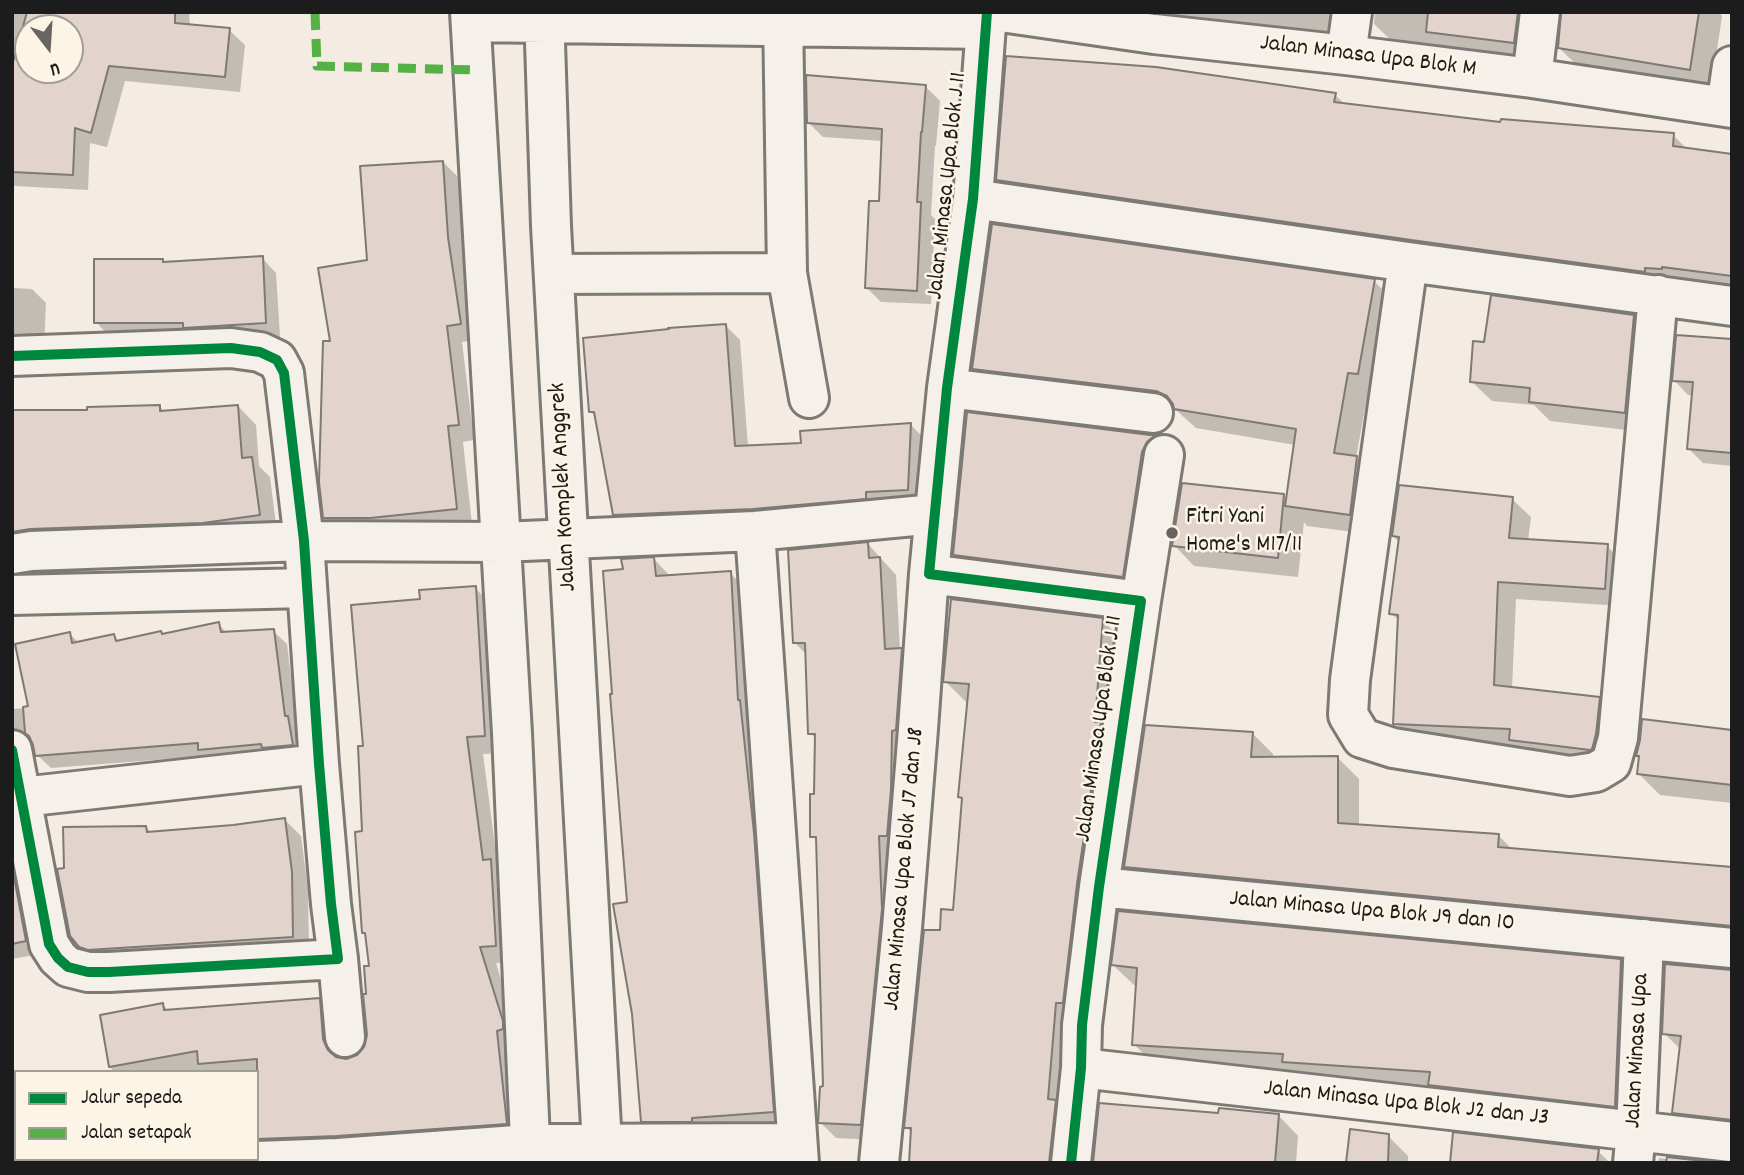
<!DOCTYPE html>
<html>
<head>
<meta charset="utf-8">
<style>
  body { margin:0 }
  #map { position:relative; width:1744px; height:1175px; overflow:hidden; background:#f4ebe2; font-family:Dekko,sans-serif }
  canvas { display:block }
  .frame { position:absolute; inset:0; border:14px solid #1c1c1c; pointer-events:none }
  .legend { position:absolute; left:14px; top:1070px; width:245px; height:91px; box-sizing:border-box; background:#fcf5e5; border:2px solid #a29e95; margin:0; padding:9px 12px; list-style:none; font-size:21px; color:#1c1c1c }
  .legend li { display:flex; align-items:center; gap:14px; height:35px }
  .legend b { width:35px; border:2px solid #a29e95 }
  .north { position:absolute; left:14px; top:14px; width:70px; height:70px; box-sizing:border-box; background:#fcf5e5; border:2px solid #a29e95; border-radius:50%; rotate:163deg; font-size:19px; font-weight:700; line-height:28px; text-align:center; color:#1c1c1c }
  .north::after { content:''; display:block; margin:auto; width:24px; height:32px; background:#686461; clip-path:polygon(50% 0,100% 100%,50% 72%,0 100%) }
</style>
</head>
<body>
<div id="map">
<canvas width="1744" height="1175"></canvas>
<div class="frame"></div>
<ul class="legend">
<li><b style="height:9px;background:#00873e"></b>Jalur sepeda</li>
<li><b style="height:9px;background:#55b145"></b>Jalan setapak</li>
</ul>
<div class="north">U</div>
</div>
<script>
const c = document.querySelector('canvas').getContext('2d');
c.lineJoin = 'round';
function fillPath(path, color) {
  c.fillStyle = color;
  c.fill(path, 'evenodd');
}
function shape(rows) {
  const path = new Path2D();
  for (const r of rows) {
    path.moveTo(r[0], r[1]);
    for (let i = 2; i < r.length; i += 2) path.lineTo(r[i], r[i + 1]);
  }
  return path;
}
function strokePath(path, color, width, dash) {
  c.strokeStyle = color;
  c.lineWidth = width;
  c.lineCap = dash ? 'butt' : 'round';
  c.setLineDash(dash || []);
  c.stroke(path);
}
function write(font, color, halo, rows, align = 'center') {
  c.font = font + ' Dekko,sans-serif';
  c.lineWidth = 5;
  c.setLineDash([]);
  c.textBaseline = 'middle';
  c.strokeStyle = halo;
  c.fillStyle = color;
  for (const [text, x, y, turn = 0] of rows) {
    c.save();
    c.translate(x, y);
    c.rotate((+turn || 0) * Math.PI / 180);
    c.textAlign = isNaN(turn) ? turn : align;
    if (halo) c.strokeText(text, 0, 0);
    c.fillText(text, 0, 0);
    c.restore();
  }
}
fillPath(shape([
  [12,12,189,12,190,26,229,30,245,45,240,92,125,81,107,147,90,143,88,190,15,186,12,183,12,73,20,45,12,43],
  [28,28,70,28,70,70,28,70],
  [1106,12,1366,12,1350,41],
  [1375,12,1555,12,1535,63,1396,45,1374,24],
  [1563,12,1719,12,1722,16,1711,90,1581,69,1559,48],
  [926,87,940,101,936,146,935,145,931,215,935,219,931,304,881,302,867,288,880,203,883,141,823,137,808,122],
  [1335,95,1346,105,1502,124,1673,135,1688,150,1732,156,1732,297,1024,205,998,180],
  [443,162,459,178,464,254,476,340,462,342,474,440,463,442,472,524,341,533,325,517,332,342,368,261],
  [262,258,276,273,280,337,200,342,110,337,96,322,162,261,165,264],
  [1374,281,1394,301,1378,394,1368,392,1356,458,1376,478,1370,534,1307,526,1304,522,1298,577,1194,566,1174,545,1284,496,1288,500,1295,445,1196,428,1177,411,994,388,974,368],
  [12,288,32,289,46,303,44,347,12,355],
  [1633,316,1653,336,1644,432,1550,421,1534,405,1492,401,1472,382,1485,344],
  [726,326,740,340,748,447,802,445,911,425,925,439,922,504,629,529,615,514,597,418,591,412],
  [1732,340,1732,466,1703,463,1689,449,1693,395,1688,395,1674,380],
  [238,406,256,425,259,466,270,477,277,533,12,552,12,412,89,412,160,407,165,412],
  [1150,436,1156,436,1176,456,1144,597,976,576,955,554],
  [1512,499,1531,517,1528,541,1607,546,1625,564,1622,606,1516,599,1512,689,1599,699,1617,717,1610,767,1529,758,1516,746,1413,741,1395,723,1399,621,1391,613,1400,543,1393,536],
  [868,544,896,575,900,650,917,665,876,1140,836,1138,820,1122,825,1088,818,842,812,836,816,796,817,740,810,733,807,655,795,643],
  [654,559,671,577,730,573,747,590,789,1128,659,1138,643,1121,629,903,614,696,625,571],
  [475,588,492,605,502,753,483,754,498,869,507,878,512,962,496,963,519,1039,523,1140,257,1156,257,1072,112,1072,102,1016,163,1005,169,1011,319,999,336,1016,340,1059,346,1061,359,1056,367,1046,368,996,371,967,367,936,364,932,365,748,421,600],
  [1102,620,1124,641,1073,1163,911,1163,912,1133,906,1127,941,932,954,912,964,800,960,797,969,703,966,702,945,681],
  [218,624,228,634,273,631,287,644,297,727,306,758,213,763,207,756,51,768,37,755,34,742,23,741,12,746,12,709,30,708,70,634,79,643,114,636,119,642,163,635],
  [1732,731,1732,803,1660,795,1638,773,1640,758,1638,755],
  [1252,733,1273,754,1273,758,1338,758,1359,779,1359,826,1498,835,1513,850,1732,869,1732,944,1147,888,1126,867],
  [285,820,301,836,308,890,309,953,97,963,80,946,146,827,151,833,233,826],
  [12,879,27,893,39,954,12,959],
  [1620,961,1641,982,1635,1119,1154,1065,1134,1044,1138,986,1134,985,1113,965],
  [1732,971,1732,1129,1696,1126,1675,1105,1681,1050,1664,1033],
  [12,1082,16,1082,16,1159,12,1159],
  [1220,1115,1278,1115,1298,1136,1296,1163,1094,1163],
  [1388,1136,1408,1156,1408,1163,1348,1163],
  [1598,1151,1610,1163,1451,1163],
  [1659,1158,1696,1163,1658,1163],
  [94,1159,214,1159,207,1163,98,1163]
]), '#0003');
const building = shape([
  [27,12,175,12,175,23,230,28,225,77,109,66,91,133,75,128,73,175,12,172,12,66,27,12],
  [28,28,70,28,70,70,28,70,28,28],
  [1428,12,1518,12,1514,43,1426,32,1428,12],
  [1561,12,1699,12,1690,70,1558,48,1561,12],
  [1006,56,1156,67,1336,93,1334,102,1500,122,1501,119,1674,133,1673,146,1732,154,1732,276,1662,267,1662,269,1645,268,1645,272,1411,240,996,180,1006,56],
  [806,75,926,85,922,132,921,132,917,202,921,202,917,291,865,288,869,201,879,201,882,129,807,123,806,75],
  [443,161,448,237,461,324,447,326,459,425,448,426,457,509,370,518,323,518,319,482,323,341,330,341,318,268,367,260,360,166,443,161],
  [992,224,1375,279,1358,374,1348,373,1334,453,1357,456,1350,515,1285,506,1296,429,1174,409,1173,404,1167,396,1156,391,972,369,992,224],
  [263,256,266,323,183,328,183,323,94,323,94,259,163,259,163,262,263,256],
  [1491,295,1634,315,1625,413,1529,402,1530,388,1470,382,1473,341,1484,342,1491,295],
  [726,324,735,446,801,443,800,431,911,423,908,490,866,492,866,499,753,509,613,515,594,412,589,412,583,338,669,329,668,328,726,324],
  [1676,335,1732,339,1732,453,1687,449,1693,382,1672,381,1676,335],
  [160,405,160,411,238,405,242,458,252,457,260,515,203,523,30,529,12,532,12,410,87,410,87,407,160,405],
  [967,412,1150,435,1157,434,1147,442,1142,452,1123,577,953,555,967,412],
  [1182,483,1284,494,1278,558,1172,546,1182,483],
  [1399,485,1513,497,1509,538,1608,544,1605,589,1498,582,1494,685,1600,697,1596,734,1592,749,1590,750,1509,740,1510,729,1393,724,1398,615,1389,614,1399,537,1392,536,1399,485],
  [868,542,869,558,880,557,885,649,902,648,896,730,892,731,891,789,887,836,879,836,882,909,861,1125,818,1123,820,1087,823,1086,816,837,810,837,810,794,814,794,815,734,808,734,805,643,793,643,788,550,868,542],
  [654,557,656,576,731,571,738,700,740,700,754,833,774,1112,692,1118,692,1122,641,1122,632,1014,613,904,627,902,610,694,612,694,603,571,623,569,621,559,654,557],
  [476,586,485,736,467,737,483,860,491,859,496,946,480,947,503,1021,503,1029,497,1031,507,1124,337,1136,257,1139,257,1059,198,1064,197,1051,109,1067,100,1015,163,1003,164,1010,320,998,323,1039,328,1050,336,1057,346,1059,357,1055,364,1047,367,1035,363,994,366,994,364,966,369,966,365,933,362,933,355,832,362,831,358,746,363,746,351,605,420,599,419,590,476,586],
  [951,599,1103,618,1095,722,1101,722,1077,884,1063,1003,1056,1003,1048,1099,1056,1100,1049,1163,909,1163,911,1128,904,1128,924,930,940,930,941,909,953,910,962,798,958,797,969,684,943,682,951,599],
  [219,622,221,632,274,629,285,716,288,716,293,745,262,748,261,744,198,750,198,743,35,756,33,745,29,736,25,733,23,707,28,706,15,644,70,632,72,643,114,634,116,641,161,631,162,634,219,622],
  [1642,719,1732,730,1732,785,1637,774,1639,756,1636,756,1640,740,1642,719],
  [1145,725,1253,732,1251,757,1338,756,1338,823,1499,834,1498,847,1732,867,1732,926,1124,867,1145,725],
  [285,818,292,872,293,937,88,950,79,947,70,936,57,869,64,868,63,827,146,826,147,832,233,825,285,818],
  [12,877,14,877,26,941,12,944,12,877],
  [1118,911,1621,959,1615,1107,1428,1085,1430,1072,1282,1062,1283,1054,1132,1045,1137,968,1111,965,1118,911],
  [1665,964,1732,970,1732,1120,1672,1113,1681,1036,1662,1034,1665,964],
  [1099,1103,1218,1113,1219,1108,1279,1114,1275,1163,1093,1163,1099,1103],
  [1350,1129,1389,1134,1388,1163,1346,1163,1350,1129],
  [1453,1132,1599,1149,1597,1163,1450,1163,1453,1132],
  [1667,1157,1721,1163,1666,1163,1667,1157]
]);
fillPath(building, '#e2d3cd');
strokePath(building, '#7d7975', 2);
const minor = shape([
  [470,12,512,733,531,1163],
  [544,12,551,226,603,1163],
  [783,12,787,273,809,398],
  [987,12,973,199,947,388,929,574,1141,601,1099,887,1082,1025,1081,1068,1071,1163],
  [1001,12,1154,34,1346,55,1532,78,1732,108],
  [471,22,986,29],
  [1346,55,1352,12],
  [1532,78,1540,12],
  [1726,107,1732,66],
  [973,199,1408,262,1732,306],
  [1408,262,1362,590,1350,680,1348,715,1362,738,1393,748,1570,776,1596,772,1611,763,1618,738,1658,295],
  [554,274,787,273],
  [12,356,231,348,260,352,277,360,284,373,304,541,319,764,331,904,338,959,109,972,88,972,68,967,58,958,49,944,12,750],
  [947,388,1153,413],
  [755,531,799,1163],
  [12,554,31,551,304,541,501,542,755,531,935,514],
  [12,595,307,588],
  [1141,601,1164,455],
  [22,797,319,764],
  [1099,887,1732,948],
  [338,959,345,1037],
  [1081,1068,1732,1142],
  [203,1163,338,1158,530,1144,797,1143],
  [879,1163,902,928,918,729,929,574],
  [1633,1163,1636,1131,1644,939]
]);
strokePath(minor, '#7d7975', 44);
strokePath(minor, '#f5f1ea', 38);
strokePath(shape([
  [315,12,317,66,475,70]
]), '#55b145', 9, [18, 9]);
strokePath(shape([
  [987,12,973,199,947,388,929,574,1141,601,1099,887,1082,1025,1081,1068,1071,1163],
  [12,356,231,348,260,352,277,360,284,373,304,541,319,764,331,904,338,959,109,972,88,972,68,967,58,958,49,944,12,750]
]), '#00873e', 10);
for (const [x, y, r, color] of [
  [1172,533,7,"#686461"]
]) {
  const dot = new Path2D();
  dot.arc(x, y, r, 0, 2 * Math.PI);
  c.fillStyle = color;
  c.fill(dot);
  strokePath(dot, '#fcf5e5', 2.5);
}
write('24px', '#1c1c1c', '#fcf5e5', [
  ["Jalan Minasa Upa Blok M",1368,58,7],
  ["Jalan Minasa Upa Blok J 11",949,186,-84],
  ["Jalan Komplek Anggrek",565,487,-93],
  ["Jalan Minasa Upa Blok J 11",1101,729,-82],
  ["Jalan Minasa Upa Blok J7 dan J8",906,869,-85],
  ["Jalan Minasa Upa Blok J9 dan 10",1372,913,5],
  ["Jalan Minasa Upa",1639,1051,-87],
  ["Jalan Minasa Upa Blok J2 dan J3",1406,1105,6]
]);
write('24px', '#1c1c1c', '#fcf5e5', [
  ["Fitri Yani",1186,519],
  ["Home's M17/11",1186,547]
], 'left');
</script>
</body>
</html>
